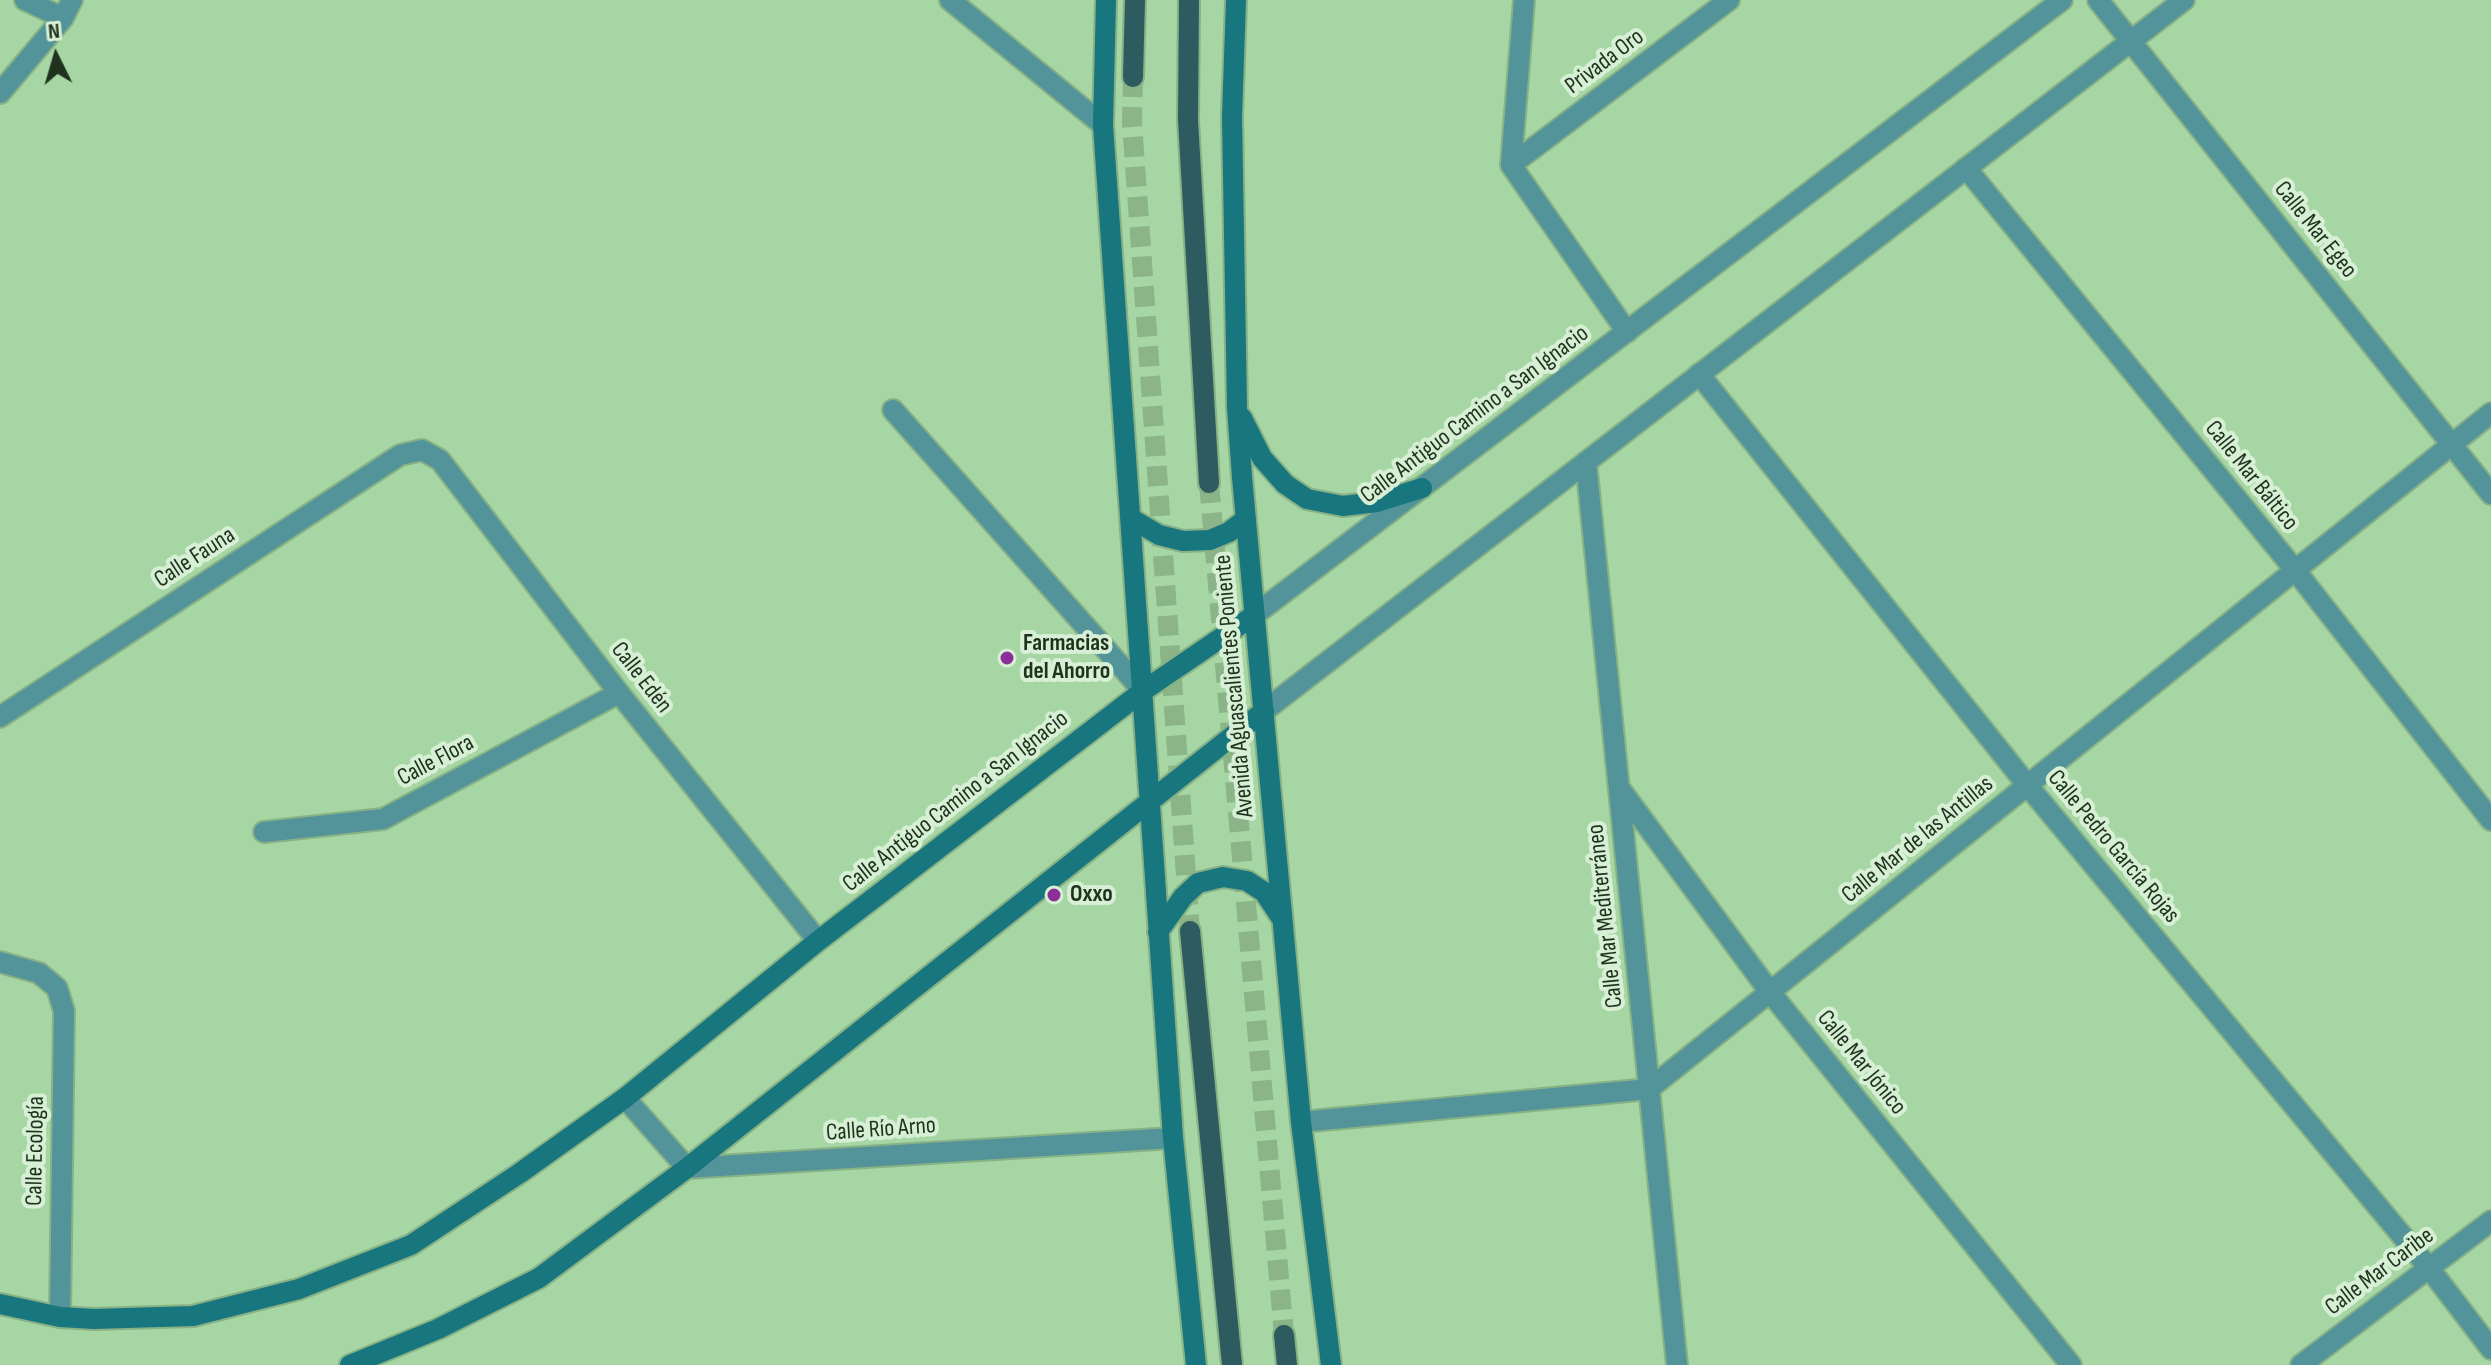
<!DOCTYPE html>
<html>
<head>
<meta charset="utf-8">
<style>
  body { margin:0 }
  #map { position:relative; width:2491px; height:1365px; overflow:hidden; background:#a6d6a3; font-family:"Sofia Sans Condensed",sans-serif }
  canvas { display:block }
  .north { position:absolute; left:16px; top:16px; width:80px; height:80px; -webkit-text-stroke:6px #d7f0d5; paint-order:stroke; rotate:355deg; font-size:22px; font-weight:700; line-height:32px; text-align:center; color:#1f321e }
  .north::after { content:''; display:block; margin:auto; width:28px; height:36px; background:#1f321e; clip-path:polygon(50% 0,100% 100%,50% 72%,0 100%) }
</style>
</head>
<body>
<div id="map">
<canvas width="2491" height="1365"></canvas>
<div class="north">N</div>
</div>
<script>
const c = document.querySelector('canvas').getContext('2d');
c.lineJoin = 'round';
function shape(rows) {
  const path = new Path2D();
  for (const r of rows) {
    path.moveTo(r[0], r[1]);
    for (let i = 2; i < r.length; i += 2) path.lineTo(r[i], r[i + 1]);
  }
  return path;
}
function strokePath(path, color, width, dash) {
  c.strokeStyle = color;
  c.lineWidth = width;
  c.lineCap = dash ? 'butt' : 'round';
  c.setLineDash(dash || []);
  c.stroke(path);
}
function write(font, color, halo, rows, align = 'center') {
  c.font = font + ' "Sofia Sans Condensed",sans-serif';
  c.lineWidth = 8;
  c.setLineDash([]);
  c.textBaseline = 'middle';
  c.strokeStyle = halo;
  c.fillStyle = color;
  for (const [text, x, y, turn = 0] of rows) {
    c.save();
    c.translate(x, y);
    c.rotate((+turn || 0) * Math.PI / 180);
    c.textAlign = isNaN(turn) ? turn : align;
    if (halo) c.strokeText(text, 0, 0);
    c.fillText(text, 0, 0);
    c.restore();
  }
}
strokePath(shape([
  [1133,77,1132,123,1190,931],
  [1209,483,1284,1335]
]), '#8bb588', 20, [20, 10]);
const service = shape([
  [893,410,1143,691]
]);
const minor = shape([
  [25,0,63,18],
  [950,0,1103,125],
  [1524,0,1511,165,1627,332],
  [2098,0,2491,494],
  [0,93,63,18,72,0],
  [1511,165,1729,0],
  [1966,168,2295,570,2491,820],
  [1699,374,2028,786,2429,1268,2491,1349],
  [1586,462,1677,1365],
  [0,717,400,455,422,450,440,460,619,693,818,941],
  [1620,789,1770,992,2071,1365],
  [264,832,383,819,619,693],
  [0,962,39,973,57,988,64,1011,60,1317],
  [625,1098,687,1168,1173,1138],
  [1301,1122,1649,1089,2491,413],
  [2301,1365,2491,1221]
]);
const tertiary = shape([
  [1253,616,2062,0],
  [1264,711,2184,0]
]);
const secondary = shape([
  [1106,0,1103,125,1173,1138,1196,1365],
  [1236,0,1232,117,1237,407,1242,477,1301,1122,1331,1365],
  [1242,418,1262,458,1285,484,1307,499,1343,506,1377,502,1422,488],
  [1132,519,1159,535,1183,541,1210,540,1229,532,1246,519],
  [1158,932,1183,897,1198,883,1223,877,1247,881,1264,892,1280,916],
  [0,1304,60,1317,94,1319,193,1316,299,1289,411,1245,520,1173,625,1098,818,941,1143,691,1253,616],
  [350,1365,438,1329,539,1278,687,1168,1264,711]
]);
const primary = shape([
  [1189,0,1188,120,1209,483],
  [1133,77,1135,0],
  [1190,931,1232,1365],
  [1284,1335,1287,1365]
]);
strokePath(service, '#88b286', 24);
strokePath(minor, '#88b286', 24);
strokePath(tertiary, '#88b286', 24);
strokePath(secondary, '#88b286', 24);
strokePath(primary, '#88b286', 24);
strokePath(service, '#52949a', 20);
strokePath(minor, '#52949a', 20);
strokePath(tertiary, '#52949a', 20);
strokePath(secondary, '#18767e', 20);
strokePath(primary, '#2d5b5f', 20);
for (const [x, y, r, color] of [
  [1007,658,8,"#8d2f98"],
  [1054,895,8,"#8d2f98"]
]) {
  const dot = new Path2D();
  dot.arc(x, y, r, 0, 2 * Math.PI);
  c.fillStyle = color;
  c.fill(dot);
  strokePath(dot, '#d7f0d5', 3);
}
write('24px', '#1f321e', '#d7f0d5', [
  ["Privada Oro",1605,62,-37],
  ["Calle Mar Egeo",2315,230,51],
  ["Calle Antiguo Camino a San Ignacio",1475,415,-37],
  ["Calle Mar Báltico",2251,476,51],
  ["Calle Fauna",195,558,-33],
  ["Calle Edén",641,678,52],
  ["Avenida Aguascalientes Poniente",1235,686,-95],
  ["Calle Flora",436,761,-28],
  ["Calle Antiguo Camino a San Ignacio",956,802,-38],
  ["Calle Mar de las Antillas",1918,840,-39],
  ["Calle Pedro García Rojas",2113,847,50],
  ["Calle Mar Mediterráneo",1606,916,-96],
  ["Calle Mar Jónico",1861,1063,51],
  ["Calle Río Arno",881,1130,-4],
  ["Calle Ecología",36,1151,-89],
  ["Calle Mar Caribe",2380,1272,-37]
]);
write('bold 24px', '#1f321e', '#d7f0d5', [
  ["Farmacias",1023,644],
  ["del Ahorro",1023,672],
  ["Oxxo",1070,895]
], 'left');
</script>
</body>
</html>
